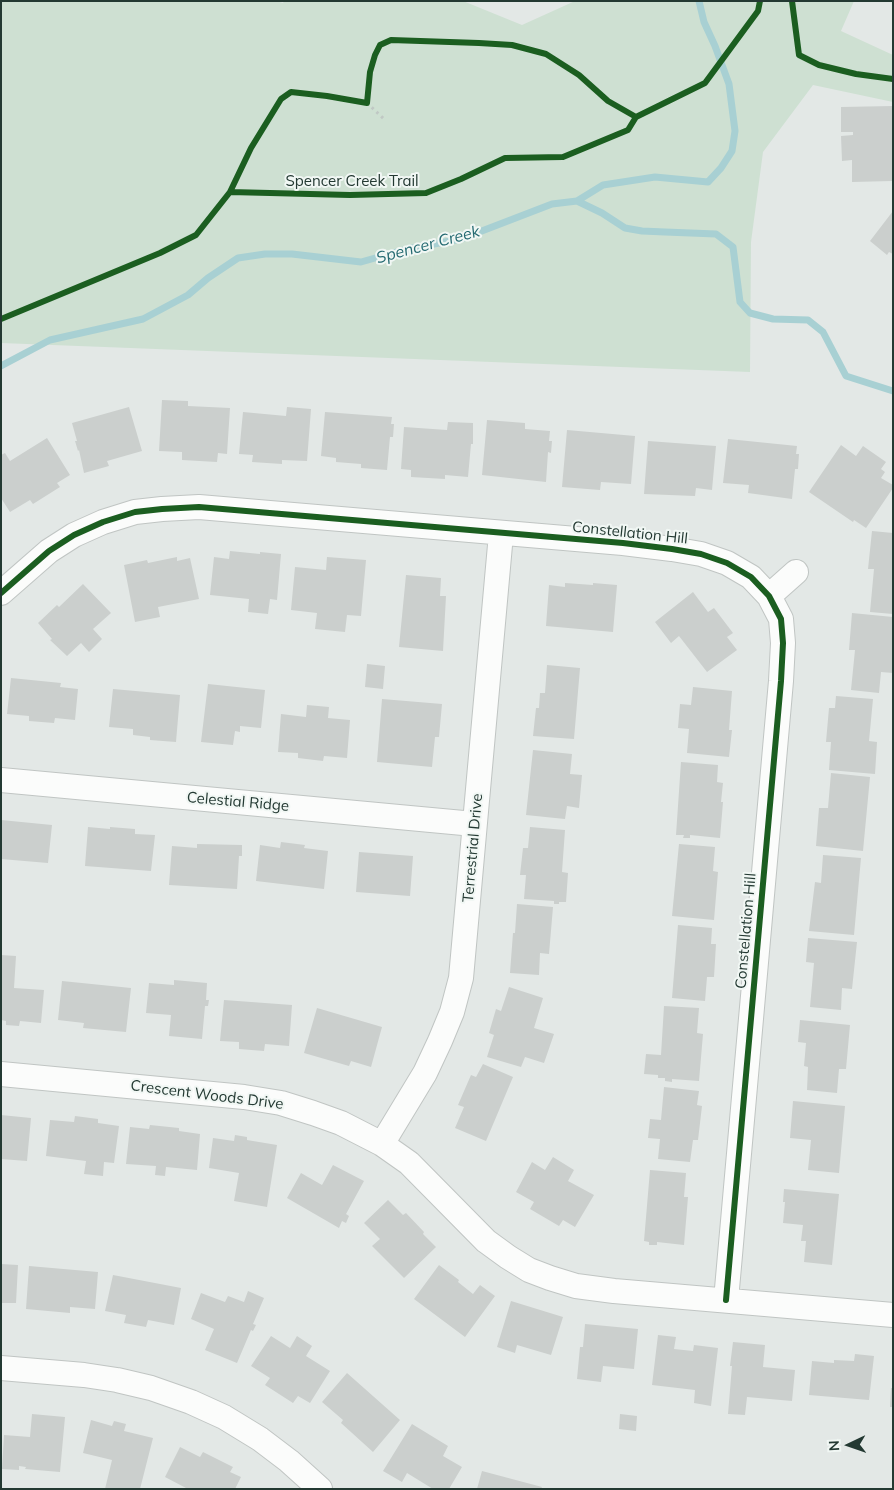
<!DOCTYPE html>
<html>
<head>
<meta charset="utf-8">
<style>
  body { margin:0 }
  #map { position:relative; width:894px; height:1490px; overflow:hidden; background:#e3e8e6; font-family:Mulish,sans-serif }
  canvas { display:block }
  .frame { position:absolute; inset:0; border:2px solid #233932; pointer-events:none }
  .north { position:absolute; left:824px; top:1420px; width:50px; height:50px; -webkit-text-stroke:4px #f1f7f4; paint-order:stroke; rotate:267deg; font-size:14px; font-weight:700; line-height:20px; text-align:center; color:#233932 }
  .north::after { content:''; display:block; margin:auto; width:18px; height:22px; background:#233932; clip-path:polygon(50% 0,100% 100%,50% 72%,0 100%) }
</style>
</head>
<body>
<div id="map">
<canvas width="894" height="1490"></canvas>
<div class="frame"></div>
<div class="north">N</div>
</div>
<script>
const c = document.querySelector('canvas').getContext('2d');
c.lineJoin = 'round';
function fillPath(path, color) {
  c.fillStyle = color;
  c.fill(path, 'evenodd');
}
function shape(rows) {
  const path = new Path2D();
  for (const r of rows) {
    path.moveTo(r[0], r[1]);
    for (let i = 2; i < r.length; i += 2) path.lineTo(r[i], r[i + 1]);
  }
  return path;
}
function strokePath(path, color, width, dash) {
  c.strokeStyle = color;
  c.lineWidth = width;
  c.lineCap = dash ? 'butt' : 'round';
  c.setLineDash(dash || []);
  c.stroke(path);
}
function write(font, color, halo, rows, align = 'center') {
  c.font = font + ' Mulish,sans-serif';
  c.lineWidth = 4;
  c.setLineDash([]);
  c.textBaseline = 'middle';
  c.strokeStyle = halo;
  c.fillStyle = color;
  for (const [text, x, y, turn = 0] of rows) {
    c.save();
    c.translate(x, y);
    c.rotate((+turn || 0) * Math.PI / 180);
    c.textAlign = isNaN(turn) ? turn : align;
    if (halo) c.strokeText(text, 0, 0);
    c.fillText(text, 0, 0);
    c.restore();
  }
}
fillPath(shape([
  [1,1,276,1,283,3,284,1,463,1,522,25,575,1,854,1,841,31,893,55,893,102,813,85,763,152,751,242,750,372,1,343]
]), '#cee0d2');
strokePath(shape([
  [577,201,602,213,625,228,642,231,665,232,716,234,733,247,740,302,750,313,773,319,808,320,823,332,846,376,893,391],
  [1,366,50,340,143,319,188,295,208,278,238,258,265,254,292,254,361,262,407,249,461,239,552,204,577,201,603,185,655,177,708,182,721,168,732,151,735,131,729,84,715,46,704,22,699,1]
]), '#a8d0d3', 7);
fillPath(shape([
  [893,106,892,181,852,182,852,160,842,161,841,136,853,135,853,132,841,132,841,107],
  [893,211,893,254,889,252,887,255,870,241],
  [162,400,188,401,188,406,230,408,227,454,218,453,217,462,182,460,182,452,159,451],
  [129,407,142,451,107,461,109,466,84,473,79,450,78,451,75,441,77,441,72,423],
  [287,407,311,409,307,461,282,460,282,464,252,462,253,455,239,454,243,412,286,416],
  [325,412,392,417,391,424,394,424,393,437,390,437,387,470,361,468,361,464,336,462,336,458,321,456],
  [487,420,525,423,525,429,550,431,549,441,552,441,551,453,548,452,546,482,482,475],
  [448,422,473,423,473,444,471,444,468,477,445,475,445,479,411,477,411,470,401,469,404,427,447,430],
  [567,430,635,436,631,484,601,482,600,490,562,487],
  [47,438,70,475,57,483,60,487,33,504,30,500,10,512,1,498,1,455,5,453,10,461],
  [728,439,797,446,796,454,799,454,798,469,795,469,792,499,748,493,749,485,723,483],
  [648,441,716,446,712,490,696,488,695,496,644,494],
  [841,445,856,456,863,446,886,462,881,469,885,472,881,478,893,485,893,488,866,528,854,520,853,522,809,492],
  [872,531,893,533,893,614,870,612,874,569,868,569],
  [230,551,260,554,260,552,281,554,277,600,270,599,268,614,248,612,249,599,210,595,214,557,229,559],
  [177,557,177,561,190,558,199,599,158,607,160,617,135,622,124,565,147,560,148,563],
  [327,557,366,560,361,616,347,615,345,632,315,629,317,613,291,610,295,567,326,570],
  [406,575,441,578,440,596,446,596,443,651,399,647],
  [565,583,593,585,593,583,617,585,613,632,546,626,549,585,565,587],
  [83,584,111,613,93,629,102,639,89,652,81,643,67,656,50,640,52,639,38,623,57,605,59,607],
  [693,592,708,612,714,608,733,633,727,637,737,650,707,672,679,636,671,643,655,622],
  [852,613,893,617,893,673,881,672,879,693,851,690,855,650,849,650],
  [367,664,385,666,383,689,365,687],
  [547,665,580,668,574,739,533,736,536,708,539,708,540,693,545,693],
  [11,678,61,683,60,687,78,689,75,720,55,718,54,723,29,721,29,716,7,714],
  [208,684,265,690,261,728,240,726,240,732,235,731,233,745,201,742],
  [693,687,732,691,729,730,732,730,729,757,687,753,689,729,678,728,680,704,691,705],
  [113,689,180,695,176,742,150,740,150,737,133,735,133,729,109,727],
  [836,696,873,699,869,741,877,742,875,774,829,770,831,742,826,742,829,708,835,708],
  [382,699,442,704,439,737,435,737,432,767,377,762],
  [307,705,329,707,328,718,350,720,347,758,324,756,323,761,298,758,298,753,278,752,281,714,306,717],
  [533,750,572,754,570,774,582,775,579,808,567,806,565,819,526,815],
  [681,762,718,765,717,782,723,783,721,802,723,802,720,838,690,835,690,838,683,838,684,835,676,835],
  [831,773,870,777,863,851,816,846,819,808,828,808],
  [1,820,52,825,48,863,1,859],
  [88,827,110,829,110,827,135,829,135,834,155,835,151,871,85,866],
  [530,827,565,830,562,872,568,873,566,902,559,902,559,904,554,904,554,901,524,899,526,875,520,875,523,848,528,848],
  [281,842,305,845,304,848,328,851,324,889,256,881,260,845,280,848],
  [197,844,242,845,242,856,239,856,237,889,169,885,172,846,197,848],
  [679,844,715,847,713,871,718,872,714,920,672,916],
  [359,852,413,856,410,896,356,892],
  [823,855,861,858,854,935,809,931,815,882,821,883],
  [517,904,553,907,549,954,540,953,539,975,510,973,513,933,515,933],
  [678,925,712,928,711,944,716,944,714,977,707,977,705,1001,672,998],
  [808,938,857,942,852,989,842,988,841,1010,810,1007,814,963,806,962],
  [1,955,16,956,14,988,44,990,41,1023,20,1021,19,1026,6,1025,6,1021,1,1020],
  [174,980,207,983,206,1000,209,1000,208,1006,205,1006,202,1039,169,1036,171,1015,146,1013,149,983,174,985],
  [62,981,131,988,126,1032,83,1028,84,1023,58,1020],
  [509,987,543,998,534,1028,554,1034,544,1063,525,1057,521,1067,487,1057,494,1035,489,1033,496,1009,501,1011],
  [224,1000,292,1005,289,1046,265,1044,264,1051,239,1049,239,1042,220,1041],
  [664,1006,699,1008,697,1033,703,1034,699,1081,672,1079,672,1082,665,1081,665,1078,658,1078,658,1075,644,1074,646,1054,661,1055],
  [317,1008,382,1027,371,1067,351,1061,349,1066,304,1053],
  [800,1020,850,1025,846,1069,839,1069,837,1093,807,1090,808,1067,804,1066,806,1043,798,1042],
  [483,1064,513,1077,486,1141,455,1128,464,1107,458,1105,471,1075,476,1077],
  [664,1087,699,1091,697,1105,702,1106,698,1140,693,1140,690,1162,658,1159,660,1139,648,1138,650,1119,661,1120],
  [793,1101,845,1106,839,1173,808,1170,811,1140,790,1138],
  [1,1115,31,1118,27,1161,1,1159],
  [75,1116,98,1119,98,1123,119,1126,114,1163,104,1162,103,1176,84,1174,86,1161,46,1156,50,1120,74,1122],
  [150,1125,179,1128,179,1131,200,1134,197,1170,166,1167,165,1176,155,1175,156,1166,126,1164,130,1127,149,1129],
  [235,1135,247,1137,247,1140,277,1145,267,1207,234,1201,239,1173,209,1168,213,1138,234,1141],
  [553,1157,574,1170,568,1181,594,1195,575,1227,563,1220,559,1226,530,1209,534,1202,516,1192,532,1162,545,1170],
  [333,1165,364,1181,346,1214,349,1216,346,1223,342,1221,339,1228,287,1198,301,1173,322,1185],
  [650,1170,686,1173,684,1197,688,1197,684,1245,657,1242,657,1245,649,1245,649,1242,644,1241],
  [784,1189,839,1194,832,1265,804,1262,806,1241,801,1241,803,1225,783,1223,785,1202,783,1202],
  [388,1200,403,1215,406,1213,424,1232,423,1234,436,1247,404,1278,372,1246,380,1239,364,1223],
  [1,1264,18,1265,16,1303,1,1303],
  [439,1265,459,1280,458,1282,473,1294,480,1285,495,1296,465,1337,414,1299],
  [29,1266,98,1272,95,1309,70,1307,70,1313,26,1309],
  [113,1275,181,1288,174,1325,148,1320,146,1327,124,1323,126,1315,105,1311],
  [248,1291,264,1298,253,1324,256,1325,253,1331,251,1330,237,1363,205,1350,214,1329,191,1319,201,1293,225,1302,228,1296,244,1302],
  [511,1301,563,1317,551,1355,517,1345,515,1353,497,1347],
  [585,1324,638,1329,634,1369,603,1366,601,1382,577,1379,580,1347,583,1347],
  [658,1335,676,1337,674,1349,693,1351,694,1345,718,1348,711,1406,694,1403,695,1390,652,1385],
  [271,1336,290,1348,297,1336,312,1346,306,1356,330,1371,310,1403,298,1396,293,1403,265,1385,270,1378,251,1366],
  [733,1342,765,1345,763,1367,795,1370,792,1401,747,1397,745,1415,728,1414,732,1366,730,1366],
  [855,1354,874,1356,869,1400,809,1395,812,1361,834,1363,834,1360,854,1361],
  [347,1373,400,1420,373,1452,341,1423,343,1420,322,1402],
  [891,1388,893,1388,893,1407,890,1407],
  [32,1414,65,1417,60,1472,25,1469,26,1467,19,1466,19,1470,2,1469,4,1435,30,1437],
  [620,1414,637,1416,636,1431,619,1429],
  [91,1420,112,1426,114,1421,126,1424,124,1431,153,1438,140,1489,105,1489,112,1460,83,1453],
  [412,1424,448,1446,443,1456,462,1467,449,1489,433,1489,407,1473,402,1482,383,1471],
  [180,1447,200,1457,203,1452,233,1467,230,1472,241,1477,235,1489,185,1489,186,1488,165,1477],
  [482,1471,542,1487,541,1489,477,1489]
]), '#cbcfcd');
const minor = shape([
  [1,593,49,551,74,535,103,522,135,512,162,509,199,507,623,543,672,549,701,554,727,563,751,577,769,596,781,619,783,643,781,681,726,1300],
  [769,596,796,572],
  [1,780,474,824],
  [1,1074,244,1097,281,1103,313,1113,341,1123,382,1144,409,1163,486,1241,508,1257,529,1270,550,1278,576,1286,614,1291,893,1315],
  [382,1144,425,1073,440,1041,452,1012,461,978,501,534],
  [1,1368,84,1375,117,1380,151,1388,191,1402,224,1417,260,1439,289,1461,320,1489]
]);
strokePath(minor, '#c0c5c3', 26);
strokePath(shape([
  [367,103,384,119]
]), '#c0c8c4', 3, [2.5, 4]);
strokePath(minor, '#fbfcfb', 24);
strokePath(shape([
  [792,1,799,55,819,65,856,74,893,79],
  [230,192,251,148,281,99,291,92,327,96,367,103,370,72,375,55,380,45,391,40,479,43,512,45,546,54,579,75,608,101,636,117],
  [1,319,160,253,196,235,230,192,350,195,426,193,461,179,505,158,563,157,628,130,636,117,705,83,758,11,760,1],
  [1,593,49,551,74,535,103,522,135,512,162,509,199,507,623,543,672,549,701,554,727,563,751,577,769,596,781,619,783,643,781,681,726,1300]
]), '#1b5e20', 6);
write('15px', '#233932', '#f1f7f4', [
  ["Spencer Creek Trail",352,181],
  ["Constellation Hill",630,533,6],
  ["Celestial Ridge",238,802,5],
  ["Terrestrial Drive",473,848,-85],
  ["Constellation Hill",746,931,-85],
  ["Crescent Woods Drive",207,1095,7]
]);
write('italic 16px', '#236970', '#f1f7f4', [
  ["Spencer Creek",428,245,-15]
]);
</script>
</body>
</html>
